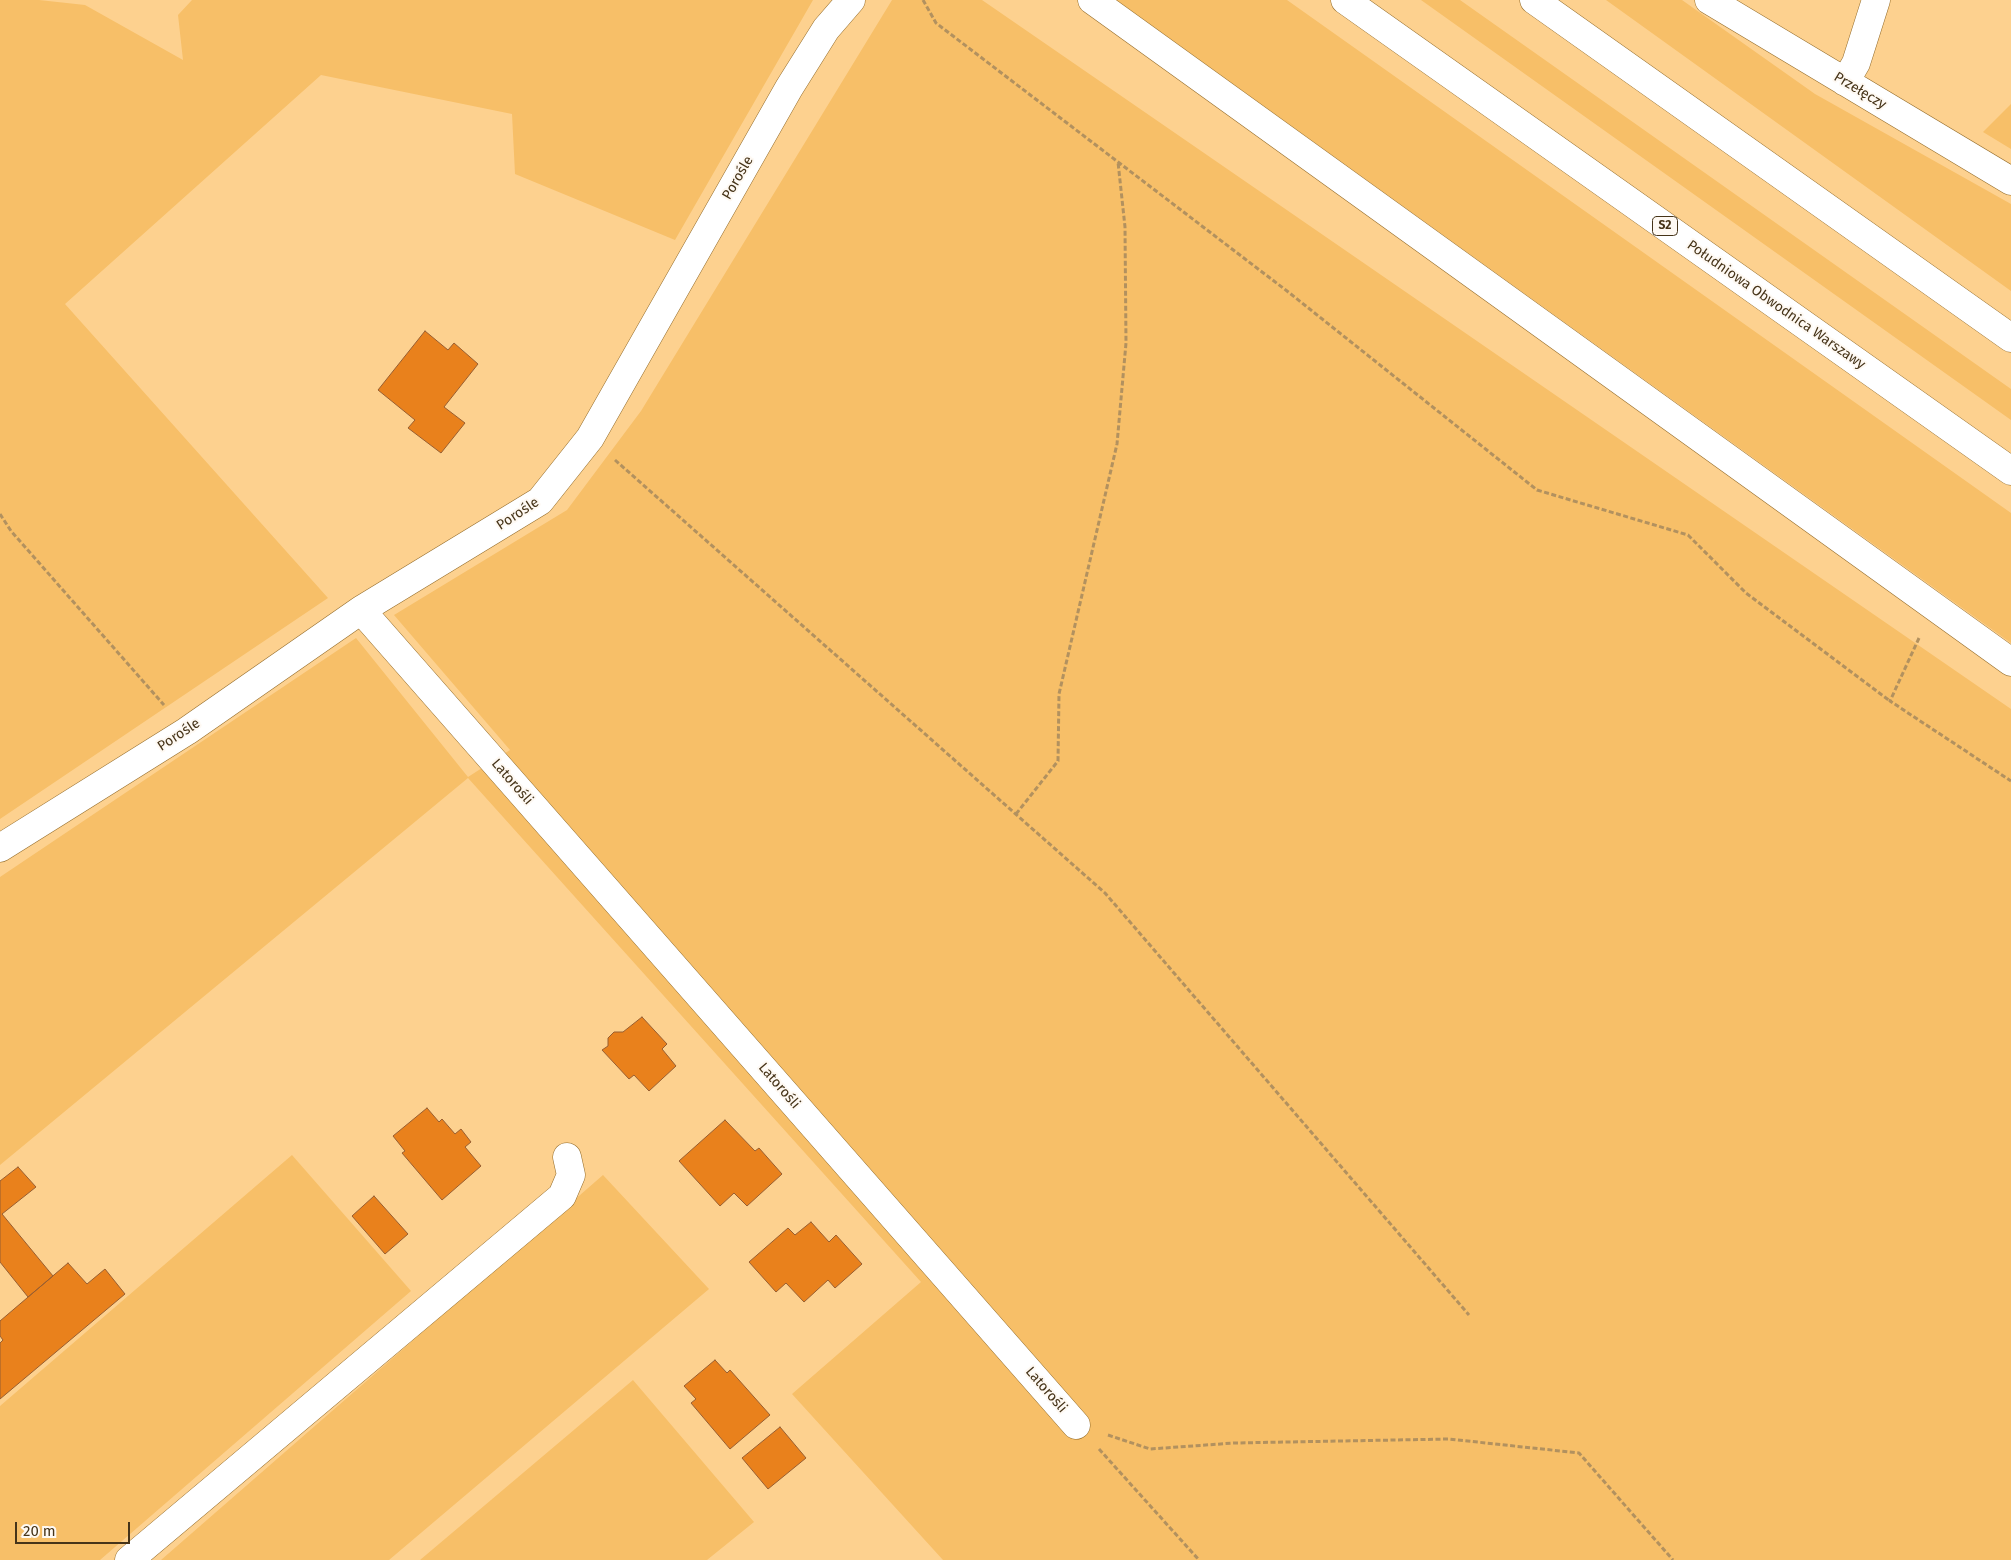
<!DOCTYPE html>
<html>
<head>
<meta charset="utf-8">
<style>
  body { margin:0 }
  #map { position:relative; width:2011px; height:1560px; overflow:hidden; background:#fdd18f; font-family:"Fira Sans",sans-serif }
  canvas { display:block }
  .scale { position:absolute; left:15px; top:1522px; width:115px; height:22px; box-sizing:border-box; border:2px solid #463419; border-top:0; padding-left:6px; font-size:15px; line-height:18px; white-space:nowrap; color:#463419; -webkit-text-stroke:4px #fef9f3; paint-order:stroke }
</style>
</head>
<body>
<div id="map">
<canvas width="2011" height="1560"></canvas>
<div class="scale">20 m</div>
</div>
<script>
const c = document.querySelector('canvas').getContext('2d');
c.lineJoin = 'round';
function fillPath(path, color) {
  c.fillStyle = color;
  c.fill(path, 'evenodd');
}
function shape(rows) {
  const path = new Path2D();
  for (const r of rows) {
    path.moveTo(r[0], r[1]);
    for (let i = 2; i < r.length; i += 2) path.lineTo(r[i], r[i + 1]);
  }
  return path;
}
function strokePath(path, color, width, dash) {
  c.strokeStyle = color;
  c.lineWidth = width;
  c.lineCap = dash ? 'butt' : 'round';
  c.setLineDash(dash || []);
  c.stroke(path);
}
function write(font, color, halo, rows, align = 'center') {
  c.font = font + ' "Fira Sans",sans-serif';
  c.lineWidth = 4;
  c.setLineDash([]);
  c.textBaseline = 'middle';
  c.strokeStyle = halo;
  c.fillStyle = color;
  for (const [text, x, y, turn = 0] of rows) {
    c.save();
    c.translate(x, y);
    c.rotate((+turn || 0) * Math.PI / 180);
    c.textAlign = isNaN(turn) ? turn : align;
    if (halo) c.strokeText(text, 0, 0);
    c.fillText(text, 0, 0);
    c.restore();
  }
}
fillPath(shape([
  [0,0,39,0,85,5,183,60,178,15,192,0,813,0,675,240,515,174,512,114,321,75,65,304,328,598,0,819],
  [892,0,982,0,2011,709,2011,1560,943,1560,792,1394,921,1282,468,778,0,1165,0,877,356,638,468,777,510,750,394,615,567,510,641,411],
  [1116,0,1287,0,2011,513,2011,643],
  [1421,0,1460,0,2011,389,2011,420],
  [1606,0,1682,0,1815,94,2011,204,2011,291],
  [2011,104,2011,149,1983,132],
  [292,1155,411,1291,100,1560,0,1560,0,1406],
  [603,1175,709,1289,389,1560,161,1560],
  [633,1380,754,1522,707,1560,420,1560]
]), '#f7bf68');
const building = shape([
  [425,331,448,350,454,343,478,364,444,407,465,423,441,453,408,428,415,420,378,390,425,331],
  [642,1017,667,1044,662,1049,676,1066,649,1091,634,1075,629,1079,602,1050,608,1046,608,1038,614,1032,623,1032,642,1017],
  [427,1108,439,1122,442,1119,455,1134,461,1129,471,1142,465,1147,481,1166,442,1200,402,1153,405,1151,393,1136,427,1108],
  [725,1120,755,1151,759,1148,782,1174,747,1206,734,1193,720,1206,679,1161,725,1120],
  [18,1167,36,1187,2,1214,53,1276,28,1297,0,1262,0,1181,18,1167],
  [374,1196,408,1234,385,1254,352,1216,374,1196],
  [811,1222,829,1242,836,1235,862,1264,835,1288,828,1280,804,1302,786,1283,776,1292,749,1262,788,1228,795,1235,811,1222],
  [68,1263,87,1284,105,1269,125,1294,0,1399,0,1343,3,1340,0,1336,0,1321,68,1263],
  [715,1360,727,1373,730,1370,770,1415,730,1449,691,1403,696,1399,684,1386,715,1360],
  [780,1427,806,1458,768,1489,742,1458,780,1427]
]);
fillPath(building, '#e9811c');
strokePath(building, '#985e31', 1);
const minor = shape([
  [1092,0,2011,662],
  [1709,0,2011,181],
  [1845,82,1856,63,1876,0],
  [361,610,1076,1425],
  [0,848,187,731,361,610,540,501,590,438,789,88,826,29,851,0],
  [129,1560,562,1196,571,1175,567,1157]
]);
const highway = shape([
  [1345,0,2011,471],
  [1534,0,2011,338]
]);
strokePath(minor, '#946c2a', 29);
strokePath(highway, '#946c2a', 29);
strokePath(shape([
  [923,0,936,23,1287,291,1537,490,1688,535,1746,593,1890,701],
  [615,460,1105,893,1469,1315],
  [0,514,11,531,164,705],
  [1919,638,1890,701,2011,781],
  [1016,814,1058,761,1059,694,1117,444,1126,343,1125,227,1118,162],
  [1108,1435,1150,1449,1234,1443,1449,1439,1579,1453,1673,1560],
  [1099,1449,1199,1560]
]), '#b2915f', 3, [5, 2.5]);
strokePath(minor, '#fff', 28);
strokePath(highway, '#fff', 28);
for (const [x, y, w] of [
  [1665,226,25]
]) {
  const box = new Path2D();
  box.roundRect(x - w / 2, y - 9.5, w, 19, 4);
  c.fillStyle = '#fef9f3';
  c.fill(box);
  strokePath(box, '#463419', 1);
}
write('bold 12px', '#463419', null, [
  ["S2",1665,226]
]);
write('14px', '#463419', '#fef9f3', [
  ["Przełęczy",1860,91,31],
  ["Porośle",738,178,-60],
  ["Południowa Obwodnica Warszawy",1776,305,35],
  ["Porośle",518,514,-33],
  ["Porośle",179,735,-33],
  ["Latorośli",512,782,49],
  ["Latorośli",779,1086,49],
  ["Latorośli",1046,1390,49]
]);
</script>
</body>
</html>
